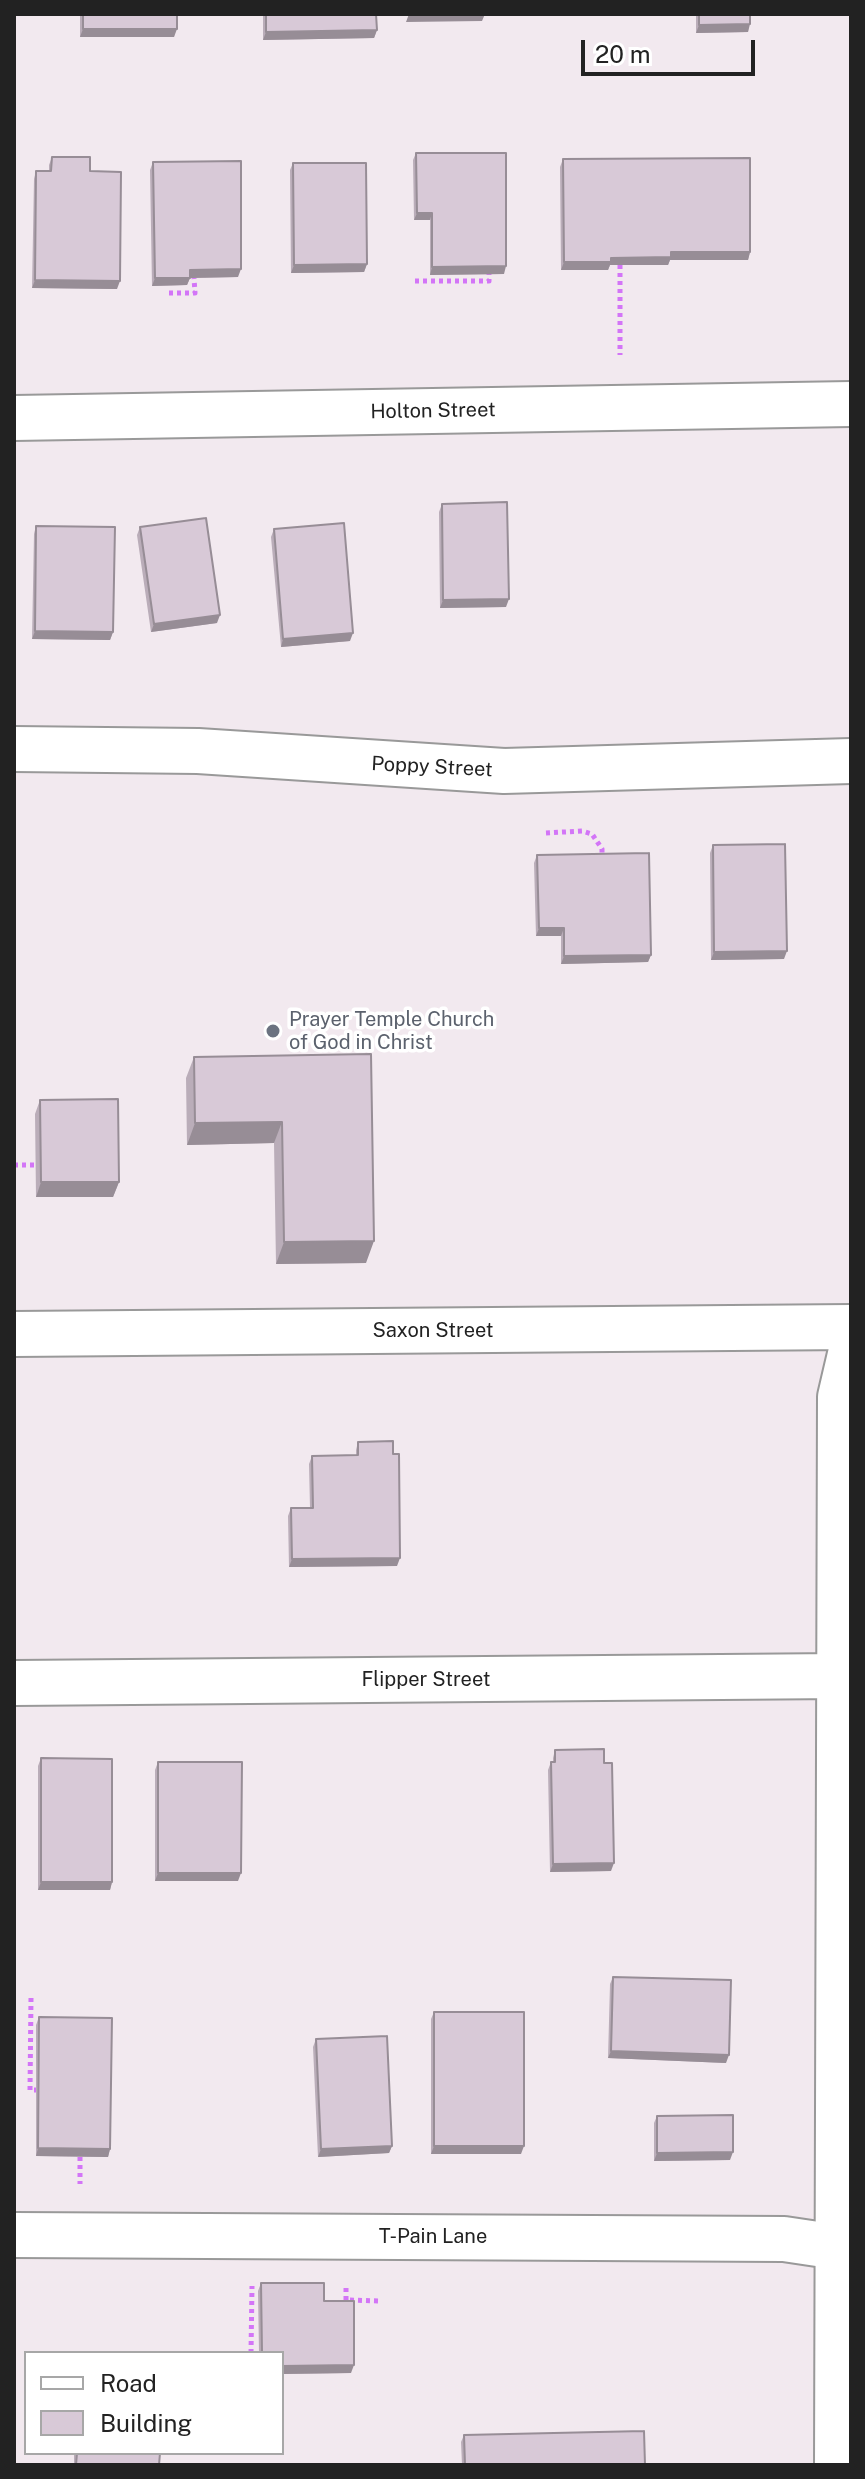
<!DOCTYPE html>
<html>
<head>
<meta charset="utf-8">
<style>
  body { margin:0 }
  #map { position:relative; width:865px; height:2479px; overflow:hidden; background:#f2e9ef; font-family:"Public Sans",sans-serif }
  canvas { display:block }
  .frame { position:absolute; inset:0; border:16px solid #222; pointer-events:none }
  .legend { position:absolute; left:24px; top:2351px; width:260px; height:104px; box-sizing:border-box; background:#fff; border:2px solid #a7a7a7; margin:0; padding:10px 14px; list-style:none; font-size:24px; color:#222 }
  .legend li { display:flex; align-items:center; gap:16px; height:40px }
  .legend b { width:40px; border:2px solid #a7a7a7 }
  .scale { position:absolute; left:581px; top:40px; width:174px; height:36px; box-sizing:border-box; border:4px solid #222; border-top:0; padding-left:10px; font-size:24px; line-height:28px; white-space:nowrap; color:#222; -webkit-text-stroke:6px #fff; paint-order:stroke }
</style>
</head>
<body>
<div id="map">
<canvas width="865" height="2479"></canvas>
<div class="frame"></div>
<ul class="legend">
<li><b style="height:10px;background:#fff"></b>Road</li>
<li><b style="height:22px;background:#d8c9d7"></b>Building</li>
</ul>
<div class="scale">20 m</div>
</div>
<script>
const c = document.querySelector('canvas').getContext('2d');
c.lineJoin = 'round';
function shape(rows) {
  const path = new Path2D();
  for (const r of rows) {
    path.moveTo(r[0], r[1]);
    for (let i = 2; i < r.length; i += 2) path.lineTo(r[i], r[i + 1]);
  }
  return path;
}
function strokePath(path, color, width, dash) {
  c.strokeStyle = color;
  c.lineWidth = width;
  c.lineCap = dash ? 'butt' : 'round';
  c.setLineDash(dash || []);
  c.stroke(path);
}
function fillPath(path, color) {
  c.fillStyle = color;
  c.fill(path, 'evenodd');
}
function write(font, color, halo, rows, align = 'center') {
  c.font = font + ' "Public Sans",sans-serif';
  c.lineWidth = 7;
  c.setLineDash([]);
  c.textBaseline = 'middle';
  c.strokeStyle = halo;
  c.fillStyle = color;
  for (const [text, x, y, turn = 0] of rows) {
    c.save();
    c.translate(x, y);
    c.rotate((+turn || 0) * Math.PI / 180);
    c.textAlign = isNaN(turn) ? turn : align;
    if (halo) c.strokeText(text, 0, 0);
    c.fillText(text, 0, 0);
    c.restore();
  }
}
const minor = shape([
  [14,418,851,404],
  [14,749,198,751,504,771,851,761],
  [14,1334,851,1327],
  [14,1683,839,1676],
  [14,2235,784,2239,851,2249],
  [837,2465,840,1397,851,1350]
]);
strokePath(minor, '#999', 48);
strokePath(shape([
  [620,265,620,355],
  [415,281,489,281,489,274],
  [169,293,195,293,194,278],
  [546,833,582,831,592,834,602,849,602,860],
  [14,1165,36,1165],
  [31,1998,30,2090,36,2090],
  [80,2157,80,2184],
  [346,2288,346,2300,379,2301],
  [251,2353,252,2286]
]), '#d375f7', 5, [4, 4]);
strokePath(minor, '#fff', 44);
fillPath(shape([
  [80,14,177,14,174,37,80,37],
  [263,14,376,14,377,30,374,38,263,40],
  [696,14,750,14,748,32,696,33],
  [416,153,504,274,430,275,430,220,414,220,413,160],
  [52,157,90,171,117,289,32,288,34,179,36,171,49,171,49,165],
  [563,159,750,252,748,260,670,260,668,265,610,265,608,270,561,270,560,167],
  [153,162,238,277,190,278,187,285,152,286,150,170],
  [293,163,367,264,364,272,291,273,290,170],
  [442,504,506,607,440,608,439,512],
  [36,526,113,632,110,640,32,639,34,534],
  [140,527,217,623,151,632,137,535],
  [274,529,350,641,281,647,271,537],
  [713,845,784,959,711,960,710,853],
  [537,855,651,955,648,962,561,964,561,936,536,936,534,863],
  [371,1054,366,1263,276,1264,274,1143,187,1145,186,1078,194,1057],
  [40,1100,119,1182,113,1197,36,1197,35,1114],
  [358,1442,397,1566,289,1567,288,1516,291,1508,310,1508,309,1464,312,1456,356,1455,356,1450],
  [555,1750,604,1763,611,1871,550,1872,548,1770,551,1762,553,1762,553,1758],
  [41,1758,112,1882,110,1890,38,1890,38,1766],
  [158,1762,238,1881,155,1881,155,1770],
  [613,1977,726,2063,608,2058,610,1984],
  [434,2012,521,2154,431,2154,431,2019],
  [39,2017,110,2149,108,2157,36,2156,36,2025],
  [316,2039,392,2146,389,2153,318,2157,313,2047],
  [657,2116,730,2160,654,2161,654,2123],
  [261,2283,324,2301,351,2373,282,2374,282,2353,259,2353,258,2291],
  [464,2435,645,2465,462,2465,461,2442],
  [74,2453,160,2453,159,2465,74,2465]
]), '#baadb9');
fillPath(shape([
  [409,14,485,14,482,21,406,22],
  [570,14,635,14,570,16],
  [750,24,748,32,696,33,699,25],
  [83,29,177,29,174,37,80,37],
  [377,30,374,38,263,40,266,32],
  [417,213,432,213,430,220,414,220],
  [671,252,750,252,748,260,670,260,668,265,610,265,608,270,561,270,564,262],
  [367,264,364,272,291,273,294,265],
  [506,266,504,274,430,275,432,267],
  [241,269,238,277,190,278,187,285,152,286,155,278,190,270],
  [35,280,120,281,117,289,32,288],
  [509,599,506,607,440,608,443,600],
  [220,615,217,623,151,632,154,624],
  [35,631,113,632,110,640,32,639],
  [353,633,350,641,281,647,283,639],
  [539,928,564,928,561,936,536,936],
  [787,951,784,959,711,960,714,952],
  [651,955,648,962,561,964,564,956],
  [282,1122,274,1143,187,1145,195,1123],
  [41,1182,119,1182,113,1197,36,1197],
  [374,1241,366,1263,276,1264,284,1242],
  [400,1558,397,1566,289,1567,292,1559],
  [614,1863,611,1871,550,1872,553,1864],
  [158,1873,241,1873,238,1881,155,1881],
  [41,1882,112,1882,110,1890,38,1890],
  [611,2051,729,2055,726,2063,608,2058],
  [392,2146,389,2153,318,2157,321,2149],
  [434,2146,524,2146,521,2154,431,2154],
  [38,2148,110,2149,108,2157,36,2156],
  [733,2152,730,2160,654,2161,657,2153],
  [354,2365,351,2373,282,2374,282,2366]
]), '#978d96');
const building = shape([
  [83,14,177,14,177,29,83,29,83,14],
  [266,14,376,14,377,30,266,32,266,14],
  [699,14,750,14,750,24,699,25,699,14],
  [416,153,506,153,506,266,432,267,432,213,417,213,416,153],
  [52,157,90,157,90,171,121,172,120,281,35,280,36,171,51,171,52,157],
  [750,158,750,252,671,252,671,257,611,258,611,262,564,262,563,159,750,158],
  [241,161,241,269,190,270,190,278,155,278,153,162,241,161],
  [293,163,366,163,367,264,294,265,293,163],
  [507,502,509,599,443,600,442,504,507,502],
  [206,518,220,615,154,624,140,527,206,518],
  [344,523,353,633,283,639,274,529,344,523],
  [36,526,115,527,113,632,35,631,36,526],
  [785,844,787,951,714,952,713,845,785,844],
  [649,853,651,955,564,956,564,928,539,928,537,855,649,853],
  [371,1054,374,1241,284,1242,282,1122,195,1123,194,1057,371,1054],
  [118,1099,119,1182,41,1182,40,1100,118,1099],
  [393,1441,393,1454,399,1454,400,1558,292,1559,291,1508,313,1508,312,1456,358,1455,358,1442,393,1441],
  [604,1749,604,1763,612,1763,614,1863,553,1864,551,1762,555,1762,555,1750,604,1749],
  [41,1758,112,1759,112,1882,41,1882,41,1758],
  [158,1762,242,1762,241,1873,158,1873,158,1762],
  [613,1977,731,1980,729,2055,611,2051,613,1977],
  [434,2012,524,2012,524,2146,434,2146,434,2012],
  [39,2017,112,2018,110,2149,38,2148,39,2017],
  [387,2036,392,2146,321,2149,316,2039,387,2036],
  [733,2115,733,2152,657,2153,657,2116,733,2115],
  [261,2283,324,2283,324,2301,354,2301,354,2365,282,2366,282,2353,262,2353,261,2283],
  [644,2431,645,2465,465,2465,464,2435,644,2431],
  [77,2453,160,2453,159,2465,76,2465,77,2453]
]);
fillPath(building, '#d8c9d7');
strokePath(building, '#978d96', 2);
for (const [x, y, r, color] of [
  [273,1031,8,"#6b7280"]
]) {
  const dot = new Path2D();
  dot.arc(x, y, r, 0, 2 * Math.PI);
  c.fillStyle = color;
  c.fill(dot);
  strokePath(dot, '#fff', 3);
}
write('20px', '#222', '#fff', [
  ["Holton Street",433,411,-1],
  ["Poppy Street",432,767,3],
  ["Saxon Street",433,1331],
  ["Flipper Street",426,1680],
  ["T-Pain Lane",433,2237]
]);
write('20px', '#5b616d', '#fff', [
  ["Prayer Temple Church",289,1020],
  ["of God in Christ",289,1043]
], 'left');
</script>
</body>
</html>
